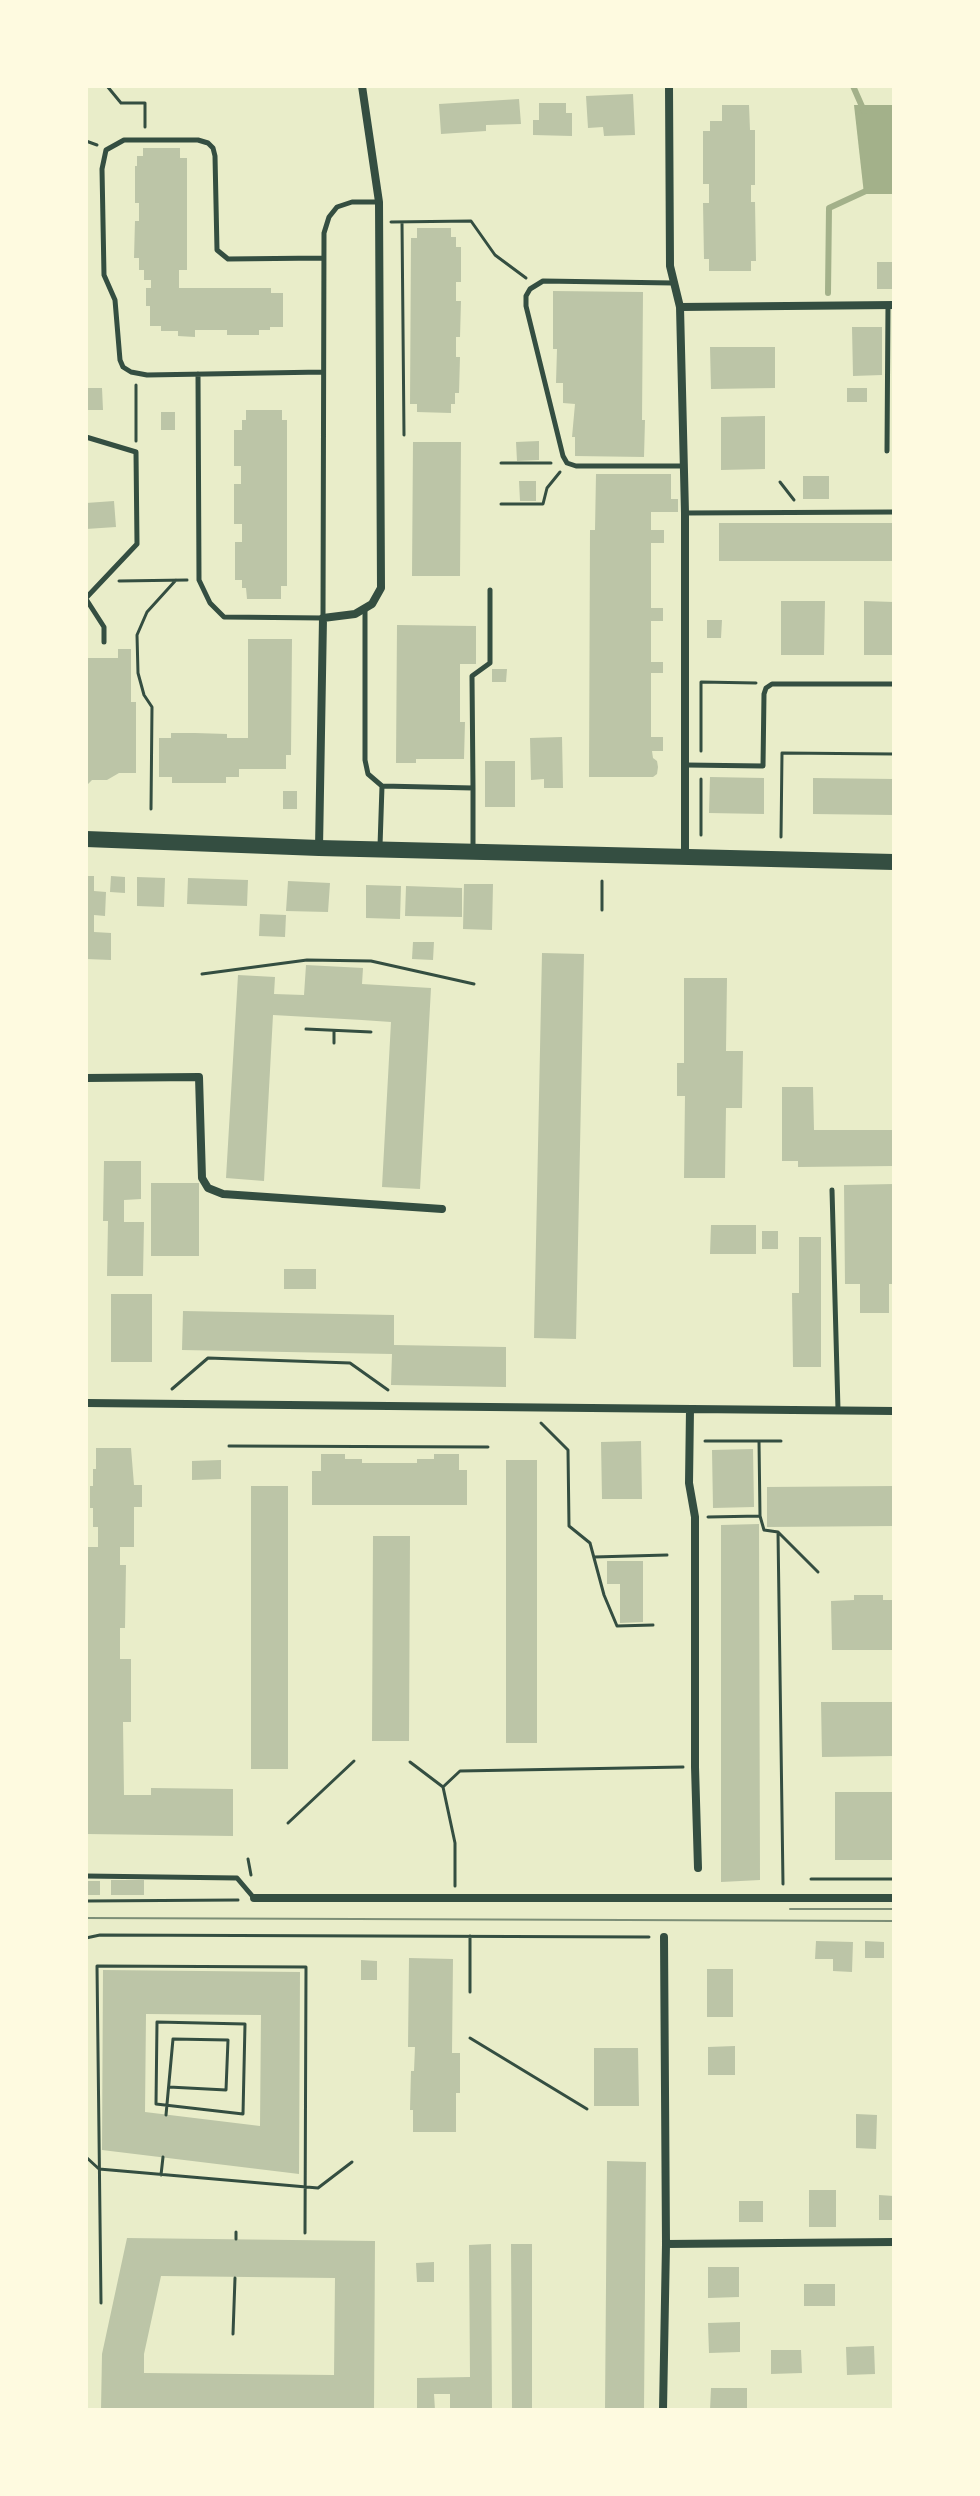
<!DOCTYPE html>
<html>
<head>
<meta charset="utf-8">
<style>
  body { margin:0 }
  #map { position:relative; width:980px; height:2496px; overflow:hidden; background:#e9edc9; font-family:Bitter,serif }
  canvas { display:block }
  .frame { position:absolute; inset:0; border:88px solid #fefae0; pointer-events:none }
</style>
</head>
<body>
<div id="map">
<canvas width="980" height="2496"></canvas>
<div class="frame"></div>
</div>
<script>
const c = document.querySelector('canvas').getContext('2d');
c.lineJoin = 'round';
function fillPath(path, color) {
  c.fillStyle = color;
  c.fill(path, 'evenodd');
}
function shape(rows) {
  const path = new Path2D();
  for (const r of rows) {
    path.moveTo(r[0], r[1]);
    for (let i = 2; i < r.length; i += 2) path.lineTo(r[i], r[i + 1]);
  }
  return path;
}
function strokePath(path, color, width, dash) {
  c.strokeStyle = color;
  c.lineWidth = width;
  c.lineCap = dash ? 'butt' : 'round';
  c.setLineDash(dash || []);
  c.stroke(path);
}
fillPath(shape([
  [854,105,894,105,894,194,864,194]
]), '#a3b18a');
strokePath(shape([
  [853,86,864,111],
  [828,293,829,208,868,190]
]), '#a3b18a', 6);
fillPath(shape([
  [633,94,635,135,604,136,603,127,588,128,586,96],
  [519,99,521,124,486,125,486,131,441,134,439,104],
  [539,103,566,103,566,113,572,113,572,136,533,135,533,120,539,120],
  [722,105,749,105,750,130,755,130,755,185,751,185,751,202,755,202,756,261,751,261,751,271,709,271,709,259,704,259,703,203,709,203,709,184,703,184,703,131,710,131,710,121,722,121],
  [143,148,180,148,180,158,187,158,187,270,179,270,179,288,271,288,271,293,283,293,283,327,270,327,270,330,259,330,259,335,227,335,227,330,195,330,195,337,178,336,178,331,161,331,161,326,150,326,150,306,146,306,146,288,151,288,151,280,144,280,144,270,139,270,139,258,134,258,135,221,139,221,139,203,135,203,135,166,137,166,137,156,143,156],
  [417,228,451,228,451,237,456,237,456,247,461,247,461,282,456,282,456,301,461,301,460,337,456,337,456,357,460,357,459,393,455,393,455,404,451,404,451,413,417,412,417,404,410,404,411,238,417,238],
  [877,262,894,262,894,289,877,289],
  [553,291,643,292,642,420,645,420,644,457,575,456,575,437,572,437,575,404,563,403,563,383,556,383,557,349,553,349],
  [852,327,882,327,882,375,853,376],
  [710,347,775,347,775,388,711,389],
  [86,388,102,388,103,410,86,410],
  [847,388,867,388,867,402,847,402],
  [246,410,282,410,282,420,287,420,287,586,281,586,281,599,247,599,246,588,242,588,242,580,235,580,235,542,242,542,242,524,234,524,234,484,241,484,241,466,234,466,234,430,242,430,242,420,246,420],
  [161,412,175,412,175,430,161,430],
  [765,416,765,469,721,470,721,417],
  [539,441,539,460,517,461,516,442],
  [413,442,461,442,460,576,412,576],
  [596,474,671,474,671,499,678,499,678,512,651,512,651,530,664,530,664,543,651,543,651,608,663,608,663,621,651,621,651,662,663,662,663,673,651,673,651,737,663,737,663,751,652,751,653,758,657,761,658,767,657,774,653,777,589,777,590,530,595,530],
  [803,476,829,476,829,499,803,499],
  [519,481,536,481,536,501,520,501],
  [114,501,116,527,86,529,86,503],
  [719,523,894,523,894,561,719,561],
  [781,601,825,601,824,655,781,655],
  [864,601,894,602,894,655,864,655],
  [707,620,722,620,721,638,707,638],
  [397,625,476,626,476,664,460,664,460,722,465,722,464,759,416,759,416,763,396,763],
  [248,639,292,639,291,755,286,755,286,769,239,769,239,777,226,777,226,783,172,783,172,777,159,777,159,738,171,738,171,733,195,733,227,734,227,738,248,738],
  [118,649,131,649,131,702,136,702,136,773,119,773,107,780,92,780,86,786,86,658,118,658],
  [492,669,507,669,506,682,492,682],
  [562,737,563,788,544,788,544,779,531,780,530,738],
  [485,761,515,761,515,807,485,807],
  [710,777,764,778,764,814,709,813],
  [813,778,894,779,894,815,813,814],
  [283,791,297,791,297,809,283,809],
  [86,876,94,876,94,891,106,892,105,916,94,915,94,932,111,933,111,960,86,959],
  [111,876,125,877,125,893,110,892],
  [137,877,165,878,164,907,137,906],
  [188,878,248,880,247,906,187,904],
  [288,881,330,883,328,912,286,911],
  [464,884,493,884,492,930,463,929],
  [366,885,401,886,400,919,366,918],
  [406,886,462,888,462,917,405,916],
  [260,914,286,915,285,937,259,936],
  [413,942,434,942,433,960,412,959],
  [542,953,584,954,576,1339,534,1338],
  [306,965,363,968,362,984,431,988,420,1189,382,1187,391,1022,362,1020,273,1015,264,1181,226,1178,238,975,275,977,274,994,304,995],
  [684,978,727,978,726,1051,743,1051,742,1108,726,1108,725,1178,684,1178,685,1096,677,1096,677,1063,684,1063],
  [782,1087,813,1087,814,1130,894,1130,894,1166,798,1167,798,1161,782,1161],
  [104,1161,141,1161,141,1199,124,1200,124,1222,144,1222,143,1276,107,1276,108,1221,103,1221],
  [151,1183,199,1183,199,1256,151,1256],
  [894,1184,894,1284,889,1284,889,1313,860,1313,860,1284,845,1284,844,1185],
  [711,1225,756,1225,756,1254,710,1254],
  [762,1231,778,1231,778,1249,762,1249],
  [799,1237,821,1237,821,1367,793,1367,792,1293,799,1293],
  [284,1269,316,1269,316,1289,284,1289],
  [111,1294,152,1294,152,1362,111,1362],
  [183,1311,394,1315,394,1345,506,1347,506,1387,391,1385,392,1354,182,1350],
  [641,1441,642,1499,602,1499,601,1442],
  [96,1448,131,1448,134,1485,142,1485,142,1507,134,1507,134,1547,120,1547,120,1565,126,1565,125,1628,120,1628,120,1659,131,1659,131,1722,123,1722,124,1795,151,1795,151,1788,233,1789,233,1836,86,1834,86,1547,98,1547,98,1527,93,1527,93,1508,90,1508,90,1486,93,1486,93,1469,96,1469],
  [753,1449,754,1507,713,1508,712,1450],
  [321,1454,345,1454,345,1459,362,1459,362,1463,417,1463,417,1459,434,1459,434,1454,459,1454,459,1470,467,1470,467,1505,312,1505,312,1471,321,1471],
  [221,1460,221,1479,192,1480,192,1461],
  [506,1460,537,1460,537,1743,506,1743],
  [251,1486,288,1486,288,1769,251,1769],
  [894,1486,894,1526,767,1527,767,1487],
  [759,1524,760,1880,721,1882,721,1525],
  [373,1536,410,1536,409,1741,372,1741],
  [607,1561,643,1561,643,1622,620,1623,620,1584,607,1584],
  [854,1595,883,1595,883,1600,894,1600,894,1650,832,1650,831,1601,854,1600],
  [821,1702,894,1702,894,1756,822,1757],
  [835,1792,894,1792,894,1860,835,1860],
  [111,1880,144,1880,144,1895,111,1895],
  [86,1881,100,1881,100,1895,86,1895],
  [816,1941,853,1942,852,1972,833,1971,833,1959,815,1959],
  [865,1941,884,1942,884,1958,865,1958],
  [409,1958,453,1959,452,2053,460,2053,460,2093,456,2093,456,2132,413,2132,413,2110,410,2110,411,2071,414,2071,415,2047,408,2047],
  [361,1960,377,1961,377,1980,361,1980],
  [707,1969,733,1969,733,2017,707,2017],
  [103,1970,300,1972,299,2174,102,2150],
  [146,2014,261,2015,260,2126,145,2112],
  [735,2046,735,2075,708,2075,708,2047],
  [594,2048,638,2048,639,2106,594,2106],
  [856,2114,877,2115,876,2149,856,2148],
  [607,2161,646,2162,644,2410,605,2410],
  [809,2190,836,2190,836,2227,809,2227],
  [879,2195,894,2196,894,2220,879,2220],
  [739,2201,763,2201,763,2222,739,2222],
  [127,2238,375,2241,374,2410,101,2410,102,2354],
  [161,2276,335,2278,334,2375,144,2373,144,2354],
  [491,2244,492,2410,450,2410,450,2394,434,2394,435,2410,417,2410,417,2378,470,2377,469,2245],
  [511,2244,532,2244,532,2410,512,2410],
  [434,2262,434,2282,417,2282,416,2263],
  [708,2267,739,2267,739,2297,708,2298],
  [804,2284,835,2284,835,2306,804,2306],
  [740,2322,740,2352,709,2353,708,2323],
  [874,2346,875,2374,847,2375,846,2347],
  [771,2350,801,2350,802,2373,771,2374],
  [711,2388,747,2388,747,2410,710,2410]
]), '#bcc5a7');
strokePath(shape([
  [107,86,121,103,145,103,145,127],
  [86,141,97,145],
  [391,222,471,221,495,255,526,278],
  [402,222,404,435],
  [136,385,136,441],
  [501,463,551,463],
  [780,482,794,500],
  [501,504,543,504,547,488,560,472],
  [119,581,187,580],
  [701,751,701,682,756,683],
  [701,779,701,835],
  [151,809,152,707,144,695,138,673,137,635,147,612,176,580],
  [781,837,782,753,894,754],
  [602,910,602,881],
  [202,974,307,960,371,961,474,984],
  [306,1029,371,1032],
  [334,1043,334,1031],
  [172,1389,208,1358,350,1363,388,1390],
  [541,1423,568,1450,569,1526,590,1543,604,1595,617,1626,653,1625],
  [705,1441,781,1441],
  [759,1441,760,1516,764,1530,778,1532,818,1572],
  [229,1446,488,1447],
  [708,1517,760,1516],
  [778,1532,783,1884],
  [594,1557,667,1555],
  [410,1762,443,1787,455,1843,455,1886],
  [443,1787,460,1771,683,1767],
  [288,1823,354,1761],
  [248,1859,251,1875],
  [811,1879,894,1879],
  [86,1901,238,1900],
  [470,1936,470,1992],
  [86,1938,100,1935,649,1937],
  [157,2022,245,2024,243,2114,156,2104,157,2022],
  [470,2038,587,2109],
  [166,2115,173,2039,228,2040,226,2090,169,2087],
  [86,2157,99,2169,318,2188,352,2162],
  [161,2175,163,2157],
  [236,2239,236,2232],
  [101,2303,97,1966,306,1967,305,2233],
  [233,2334,235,2278]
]), '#344e41', 3);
strokePath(shape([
  [322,258,228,259,217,250,215,156,213,148,208,143,198,140,124,140,106,150,102,169,104,275,115,300,120,360,123,367,131,372,147,375,323,372],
  [673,283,543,281,530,289,526,296,526,306,563,456,567,463,576,466,683,466],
  [198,374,199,580,210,603,224,617,323,618,324,233,329,217,337,207,352,202,378,202],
  [86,437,136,452,137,544,86,598],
  [887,451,888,305],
  [685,513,894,512],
  [86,599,104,627,104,642],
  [365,608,365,760,368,774,382,786],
  [686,765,763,766,764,694,766,688,772,684,894,684],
  [473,788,472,676,490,663,490,590],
  [380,846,382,786,473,788,473,847],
  [832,1190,838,1410],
  [86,1876,237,1878,254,1898]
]), '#344e41', 5);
strokePath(shape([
  [669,86,670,266,680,307,685,513,685,856],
  [680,307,894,305],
  [319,848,323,618,355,614,372,604,381,588,379,202,362,86],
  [86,1078,199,1077,202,1178,208,1188,223,1194,442,1209],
  [86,1403,894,1411],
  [690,1409,689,1483,695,1517,695,1767,698,1868],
  [254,1898,894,1898],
  [666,2244,894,2242],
  [663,2410,666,2244,664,1937]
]), '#344e41', 8);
strokePath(shape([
  [86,839,319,848,894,862]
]), '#344e41', 16);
strokePath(shape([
  [790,1909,894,1909],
  [86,1918,894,1921]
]), '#7c8e77', 2);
</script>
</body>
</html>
